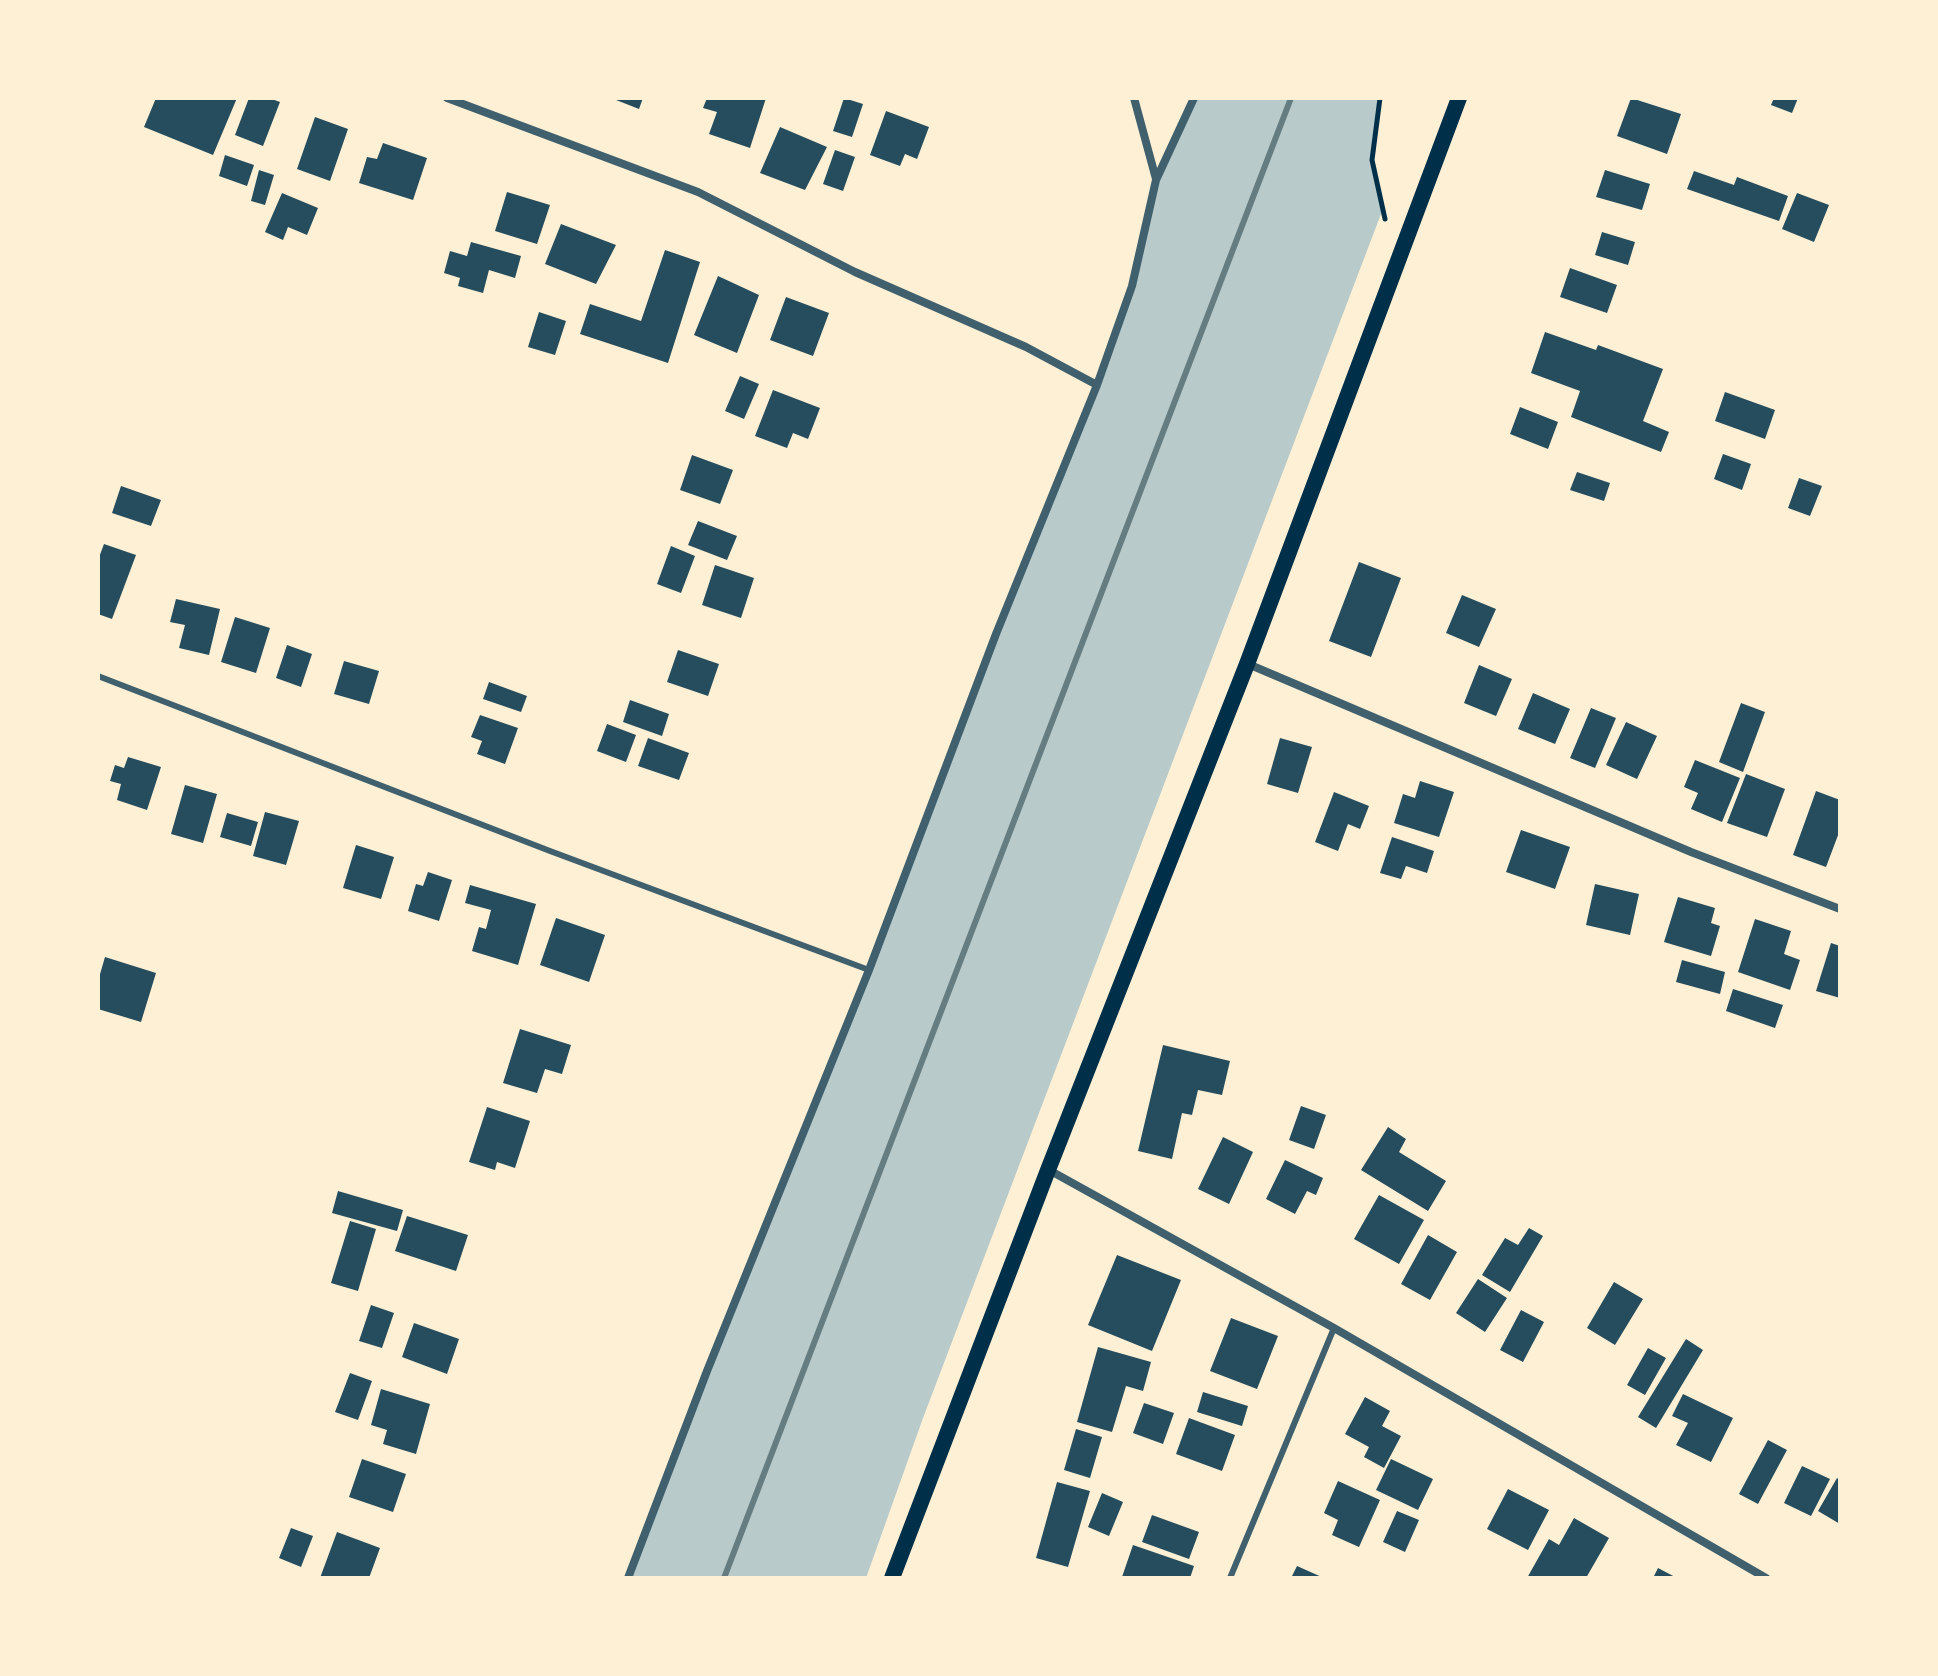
<!DOCTYPE html>
<html>
<head>
<meta charset="utf-8">
<style>
  body { margin:0 }
  #map { position:relative; width:1938px; height:1676px; overflow:hidden; background:#fdf0d5; font-family:Barlow,sans-serif }
  canvas { display:block }
  .frame { position:absolute; inset:0; border:100px solid #fdf0d5; pointer-events:none }
</style>
</head>
<body>
<div id="map">
<canvas width="1938" height="1676"></canvas>
<div class="frame"></div>
</div>
<script>
const c = document.querySelector('canvas').getContext('2d');
c.lineJoin = 'round';
function fillPath(path, color) {
  c.fillStyle = color;
  c.fill(path, 'evenodd');
}
function shape(rows) {
  const path = new Path2D();
  for (const r of rows) {
    path.moveTo(r[0], r[1]);
    for (let i = 2; i < r.length; i += 2) path.lineTo(r[i], r[i + 1]);
  }
  return path;
}
function strokePath(path, color, width, dash) {
  c.strokeStyle = color;
  c.lineWidth = width;
  c.lineCap = dash ? 'butt' : 'round';
  c.setLineDash(dash || []);
  c.stroke(path);
}
fillPath(shape([
  [1194,98,1380,98,1372,160,1384,206,923,1418,866,1578,628,1578,869,970,1132,286,1156,180]
]), '#b9caca');
fillPath(shape([
  [156,98,237,98,213,155,144,127],
  [249,98,269,98,280,102,263,146,235,135],
  [611,98,643,98,639,109],
  [707,98,766,98,750,148,709,134,717,112,703,108],
  [844,98,863,104,852,137,833,131],
  [1631,98,1681,114,1667,154,1617,136],
  [1774,98,1798,98,1792,113,1771,105],
  [886,111,929,127,917,159,905,154,900,166,870,155],
  [315,117,348,129,330,181,297,169],
  [780,127,827,147,805,190,760,173],
  [383,143,427,158,413,200,359,183,367,157,377,159],
  [835,150,855,157,843,191,823,184],
  [225,155,254,165,247,186,219,176],
  [259,170,274,175,265,205,251,201],
  [1605,170,1650,184,1642,210,1596,197],
  [1694,171,1734,185,1737,177,1788,196,1779,221,1687,189],
  [507,192,550,205,537,244,495,231],
  [282,193,318,208,307,235,288,227,283,240,265,232],
  [1797,193,1829,205,1814,242,1782,229],
  [561,224,616,245,596,284,545,264],
  [1602,232,1635,242,1628,265,1595,255],
  [471,242,521,256,515,278,489,270,483,293,458,286,460,278,444,273,450,251,467,256],
  [665,250,700,262,668,363,580,334,590,304,641,321],
  [1570,268,1617,285,1607,313,1560,297],
  [718,276,759,295,737,353,694,335],
  [786,297,829,313,813,356,770,340],
  [539,312,566,321,555,355,528,347],
  [1545,332,1596,350,1598,345,1663,369,1643,421,1669,432,1661,452,1571,417,1580,391,1531,373],
  [740,376,759,384,744,419,725,411],
  [773,390,820,408,808,439,793,433,787,448,755,436],
  [1725,392,1775,410,1765,439,1715,421],
  [1520,407,1558,422,1548,449,1510,434],
  [1723,454,1751,464,1742,490,1714,479],
  [692,455,733,470,720,504,680,490],
  [1577,472,1610,483,1604,501,1570,490],
  [1799,478,1822,486,1810,516,1788,508],
  [121,486,161,500,151,526,112,513],
  [698,521,737,536,727,560,688,545],
  [104,544,136,555,112,619,98,614,98,560],
  [671,546,695,556,681,593,657,584],
  [1359,562,1401,578,1371,657,1329,641],
  [715,565,754,578,741,618,702,605],
  [1462,595,1496,609,1479,647,1446,633],
  [176,599,220,609,209,655,179,648,185,625,170,622],
  [235,617,270,628,256,673,221,662],
  [287,645,312,654,301,687,276,678],
  [678,650,719,664,708,696,667,682],
  [344,661,379,671,369,704,334,694],
  [1479,665,1512,679,1496,716,1464,703],
  [489,682,527,696,521,712,483,699],
  [1533,693,1570,709,1555,744,1518,729],
  [630,700,669,714,662,736,623,722],
  [1741,703,1765,712,1743,772,1719,762],
  [1591,708,1616,718,1595,768,1570,758],
  [480,715,518,728,505,764,477,754,482,741,471,737],
  [1626,722,1657,736,1637,779,1606,765],
  [607,724,636,735,626,762,597,751],
  [648,738,689,753,679,780,638,766],
  [1280,738,1312,747,1298,793,1267,784],
  [128,757,161,767,147,810,117,800,121,784,110,781,115,765,124,768],
  [1695,760,1740,778,1722,822,1691,809,1698,793,1684,787],
  [1746,774,1785,789,1767,837,1727,823],
  [1420,781,1454,792,1439,837,1394,823,1403,794,1415,798],
  [185,785,217,794,203,843,171,834],
  [1816,791,1840,800,1840,830,1826,867,1793,855],
  [1334,792,1369,806,1360,829,1348,824,1338,851,1315,842],
  [265,812,299,821,286,865,253,856],
  [227,813,258,822,251,846,220,837],
  [1521,830,1570,847,1555,889,1506,872],
  [1392,837,1434,851,1427,873,1406,866,1401,879,1380,873],
  [356,845,394,857,381,899,343,888],
  [428,872,452,880,439,921,408,911,416,884,423,886],
  [1595,884,1639,894,1630,935,1586,925],
  [470,885,536,904,518,965,472,951,479,927,486,929,491,910,465,903],
  [1678,897,1715,908,1711,923,1720,926,1711,956,1664,942],
  [556,918,605,935,589,982,540,965],
  [1755,919,1791,931,1784,954,1800,960,1790,990,1738,972],
  [1831,943,1840,946,1840,998,1816,991],
  [105,957,156,973,141,1022,98,1009,98,981],
  [1682,960,1725,972,1720,994,1676,982],
  [1733,989,1783,1005,1775,1028,1726,1011],
  [520,1029,571,1045,562,1074,545,1069,537,1093,503,1083],
  [1163,1045,1230,1061,1222,1095,1198,1090,1192,1115,1182,1113,1172,1159,1138,1151],
  [1301,1106,1326,1115,1314,1149,1289,1140],
  [487,1107,530,1121,515,1168,497,1162,495,1170,469,1162],
  [1388,1127,1406,1139,1399,1152,1446,1181,1428,1211,1361,1170],
  [1223,1137,1253,1152,1229,1204,1198,1189],
  [1285,1160,1323,1178,1316,1195,1307,1191,1295,1214,1266,1199],
  [338,1191,403,1210,397,1231,332,1213],
  [1379,1195,1424,1220,1399,1264,1354,1239],
  [407,1216,468,1235,456,1271,395,1251],
  [350,1221,376,1229,358,1291,331,1283],
  [1529,1228,1543,1236,1510,1292,1482,1275,1505,1238,1518,1245],
  [1428,1235,1457,1252,1430,1300,1401,1284],
  [1117,1255,1181,1280,1152,1351,1088,1325],
  [1478,1279,1507,1298,1485,1332,1456,1313],
  [1614,1282,1643,1299,1615,1345,1587,1328],
  [371,1305,394,1313,382,1348,359,1341],
  [1521,1310,1544,1322,1523,1362,1500,1350],
  [1231,1318,1278,1336,1257,1389,1210,1371],
  [414,1323,459,1339,447,1374,402,1357],
  [1686,1339,1703,1350,1656,1428,1638,1417],
  [1098,1347,1151,1362,1143,1391,1126,1386,1112,1432,1077,1422],
  [1648,1348,1666,1358,1645,1395,1627,1385],
  [350,1373,372,1381,358,1420,335,1412],
  [381,1389,430,1404,416,1454,383,1444,387,1430,371,1425],
  [1203,1392,1248,1406,1242,1426,1197,1412],
  [1683,1394,1733,1418,1711,1462,1676,1445,1688,1423,1672,1416],
  [1365,1397,1390,1411,1382,1426,1401,1436,1384,1468,1364,1457,1369,1447,1345,1434],
  [1144,1403,1174,1413,1163,1444,1133,1433],
  [1189,1418,1235,1435,1222,1471,1176,1454],
  [1076,1429,1102,1437,1090,1478,1064,1470],
  [1768,1440,1787,1450,1758,1504,1739,1494],
  [362,1459,406,1474,393,1512,349,1497],
  [1391,1459,1433,1479,1418,1510,1376,1490],
  [1802,1466,1830,1479,1811,1516,1784,1503],
  [1837,1478,1840,1480,1840,1524,1818,1511],
  [1338,1481,1380,1500,1359,1547,1332,1535,1338,1520,1324,1513],
  [1057,1482,1090,1491,1068,1567,1036,1558],
  [1508,1489,1549,1510,1528,1550,1487,1529],
  [1102,1493,1123,1502,1109,1536,1088,1527],
  [1397,1511,1419,1520,1405,1552,1383,1542],
  [1152,1515,1199,1532,1189,1559,1142,1542],
  [1574,1518,1609,1538,1586,1578,1527,1578,1549,1539,1559,1545],
  [291,1528,313,1536,301,1567,279,1558],
  [337,1532,380,1548,369,1578,320,1578],
  [1133,1545,1194,1566,1190,1578,1122,1577],
  [1297,1566,1324,1578,1291,1578],
  [1658,1568,1677,1578,1653,1578]
]), '#264d5e');
strokePath(shape([
  [1380,98,1372,160,1385,219]
]), '#003049', 5);
strokePath(shape([
  [98,676,550,851,869,970],
  [1230,1578,1334,1328]
]), '#3f606c', 6);
strokePath(shape([
  [447,98,698,192,855,272,1026,347,1097,385],
  [1134,98,1156,179],
  [1248,664,1691,852,1840,909],
  [1049,1170,1334,1328,1766,1578],
  [628,1578,707,1371,869,970,996,634,1097,385,1132,286,1156,180,1194,98]
]), '#3f606c', 8);
strokePath(shape([
  [892,1578,1048,1170,1247,664,1459,98]
]), '#003049', 16);
strokePath(shape([
  [724,1578,1291,98]
]), '#657d81', 6);
</script>
</body>
</html>
